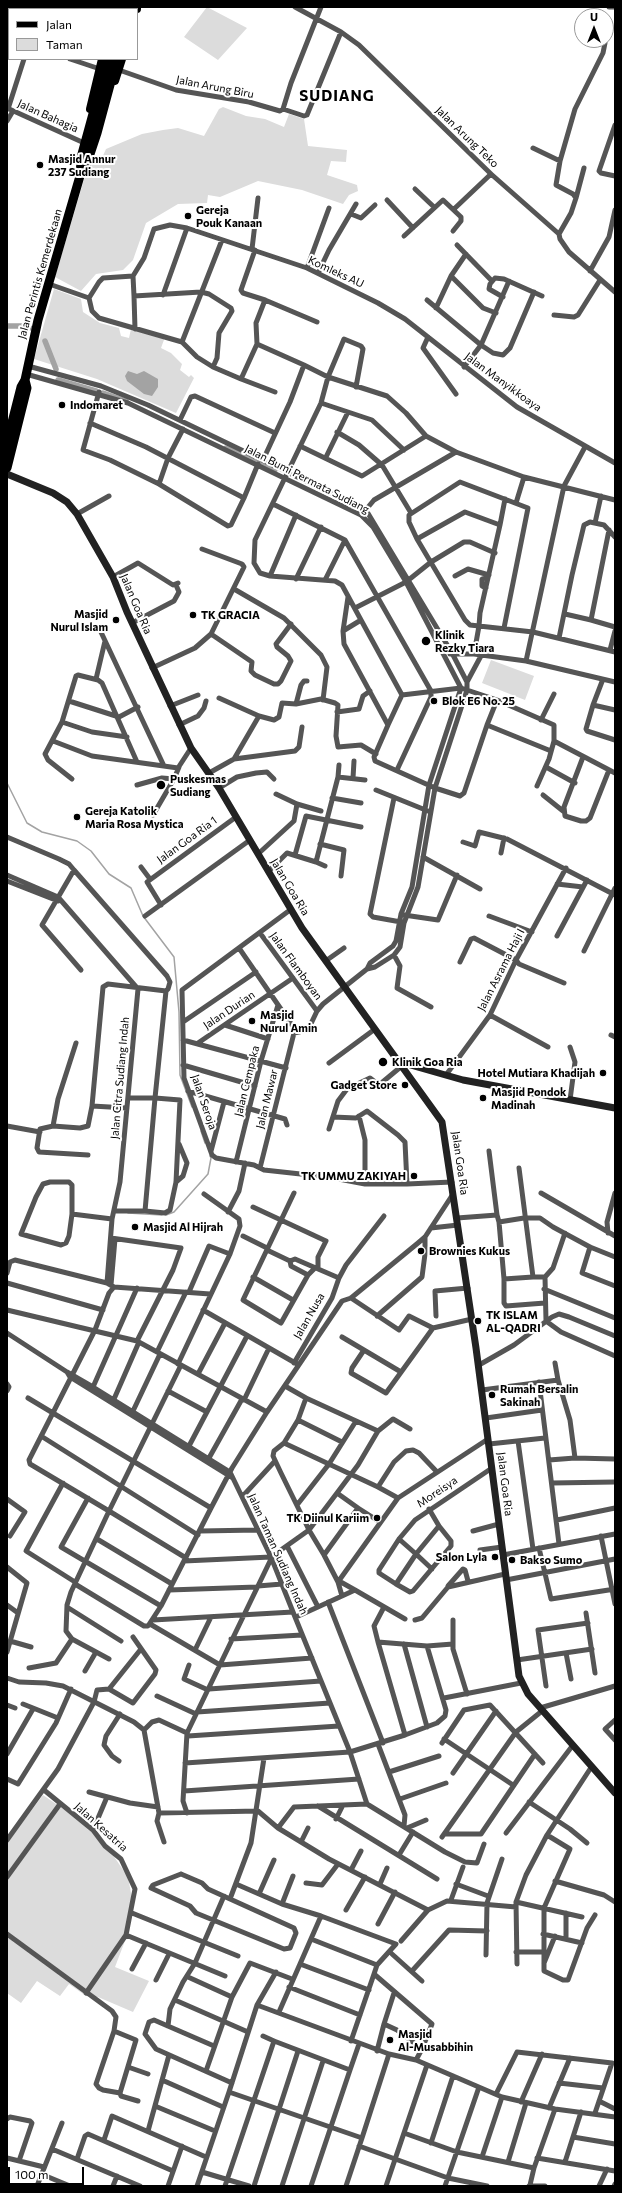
<!DOCTYPE html>
<html>
<head>
<meta charset="utf-8">
<style>
  body { margin:0 }
  #map { position:relative; width:622px; height:2193px; overflow:hidden; background:#fff; font-family:Commissioner,sans-serif }
  canvas { display:block }
  .frame { position:absolute; inset:0; border:8px solid #000; pointer-events:none }
  .legend { position:absolute; left:8px; top:8px; width:130px; height:52px; box-sizing:border-box; background:#fff; border:1px solid #999; margin:0; padding:5px 7px; list-style:none; font-size:12px; color:#000 }
  .legend li { display:flex; align-items:center; gap:8px; height:20px }
  .legend b { width:20px; border:1px solid #999 }
  .north { position:absolute; left:574px; top:8px; width:40px; height:40px; box-sizing:border-box; background:#fff; border:1px solid #999; border-radius:50%; rotate:0deg; font-size:11px; font-weight:700; line-height:16px; text-align:center; color:#000 }
  .north::after { content:''; display:block; margin:auto; width:14px; height:18px; background:#000; clip-path:polygon(50% 0,100% 100%,50% 72%,0 100%) }
  .scale { position:absolute; left:8px; top:2167px; width:76px; height:18px; box-sizing:border-box; border:2px solid #000; border-top:0; padding-left:5px; font-size:12px; line-height:14px; white-space:nowrap; color:#000; -webkit-text-stroke:3px #fff; paint-order:stroke }
</style>
</head>
<body>
<div id="map">
<canvas width="622" height="2193"></canvas>
<div class="frame"></div>
<ul class="legend">
<li><b style="height:5px;background:#000"></b>Jalan</li>
<li><b style="height:11px;background:#dcdcdc"></b>Taman</li>
</ul>
<div class="north">U</div>
<div class="scale">100 m</div>
</div>
<script>
const c = document.querySelector('canvas').getContext('2d');
c.lineJoin = 'round';
function fillPath(path, color) {
  c.fillStyle = color;
  c.fill(path, 'evenodd');
}
function shape(rows) {
  const path = new Path2D();
  for (const r of rows) {
    path.moveTo(r[0], r[1]);
    for (let i = 2; i < r.length; i += 2) path.lineTo(r[i], r[i + 1]);
  }
  return path;
}
function strokePath(path, color, width, dash) {
  c.strokeStyle = color;
  c.lineWidth = width;
  c.lineCap = dash ? 'butt' : 'round';
  c.setLineDash(dash || []);
  c.stroke(path);
}
function write(font, color, halo, rows, align = 'center') {
  c.font = font + ' Commissioner,sans-serif';
  c.lineWidth = 4;
  c.setLineDash([]);
  c.textBaseline = 'middle';
  c.strokeStyle = halo;
  c.fillStyle = color;
  for (const [text, x, y, turn = 0] of rows) {
    c.save();
    c.translate(x, y);
    c.rotate((+turn || 0) * Math.PI / 180);
    c.textAlign = isNaN(turn) ? turn : align;
    if (halo) c.strokeText(text, 0, 0);
    c.fillText(text, 0, 0);
    c.restore();
  }
}
fillPath(shape([
  [207,7,247,28,218,60,184,37],
  [223,107,246,116,265,119,284,127,289,114,304,119,308,146,347,150,346,162,331,161,327,175,357,185,358,191,349,195,343,204,302,190,258,181,220,197,208,195,207,203,178,204,146,223,133,260,123,270,96,274,81,291,55,277,91,156,102,158,106,149,142,134,163,130,178,128,204,136,219,109],
  [54,289,81,299,83,312,100,323,119,328,121,336,129,338,131,329,165,337,161,348,171,353,182,364,180,370,189,377,191,375,194,378,176,413,97,379,34,359],
  [491,660,534,676,525,700,482,683],
  [43,1795,75,1817,104,1842,128,1877,133,1904,128,1933,115,1967,149,1981,133,2012,98,1997,86,1996,69,1984,60,1996,37,1981,21,2003,7,1993,7,1843]
]), '#dcdcdc');
fillPath(shape([
  [128,371,137,374,144,371,158,379,158,387,152,396,144,394,127,381,125,376]
]), '#a3a3a3');
strokePath(shape([
  [7,783,27,823,42,832,77,841,91,851,109,874,131,888,143,916,174,957,179,1012,180,1075,192,1107],
  [201,1131,205,1143],
  [128,1213,162,1215],
  [166,1215,174,1212,208,1174,211,1158,210,1156]
]), '#a3a3a3', 1.5);
strokePath(shape([
  [7,326,25,326,30,328],
  [45,341,56,369],
  [58,380,96,391],
  [103,393,126,401],
  [226,448,275,470]
]), '#a3a3a3', 5.5);
strokePath(shape([
  [295,7,341,32,359,45,491,174,559,234,560,239,569,252,615,292],
  [609,7,614,7],
  [52,9,52,7],
  [70,59,100,69],
  [119,70,176,90,249,102,280,111,283,109,291,83,321,7],
  [7,108,82,142],
  [8,109,24,59],
  [283,109,304,116,307,115,341,32],
  [7,121,13,111],
  [615,125,599,171,601,173,615,176],
  [533,148,560,161],
  [415,189,434,207],
  [576,198,584,168],
  [387,200,413,228],
  [454,209,491,174],
  [351,214,361,218,375,205],
  [559,234,571,213,576,198,573,194,556,185,560,161,575,109,603,53,605,43],
  [404,236,443,200,461,217,461,221,453,231],
  [457,245,492,281],
  [252,249,258,198],
  [255,250,241,290,243,293,265,300,256,323,257,344,304,365,290,402,263,460],
  [307,268,329,208],
  [590,271,609,237,615,210],
  [318,273,329,250,356,204],
  [451,276,483,308,496,313],
  [49,284,89,298,99,282,103,278,133,276],
  [163,295,187,228],
  [134,296,135,329],
  [503,297,489,289,490,284,495,278,504,279,542,296],
  [89,298,92,311,99,318,182,342,197,357,213,367,217,358,219,333,232,311,231,308,209,294,201,292,134,296,133,276,144,258,154,229,170,225,187,228,307,268,378,303,405,319,517,407,615,463],
  [265,300,317,322],
  [427,300,481,345,493,353,503,355,510,348,534,292],
  [436,308,451,276,466,254],
  [554,315,574,317,578,315,600,280],
  [428,337,423,348,456,394],
  [182,342,222,240],
  [304,365,328,377,387,396,406,413,426,436,456,452],
  [28,366,101,386,148,405,366,510,452,653,467,682,467,690,435,788,418,887,404,923,400,947,394,955,375,967,367,969,323,1004,317,1011,308,1030,294,1033,260,1168],
  [213,367,241,379,257,344],
  [464,367,481,345,509,281],
  [26,374,128,403,361,515,373,527,406,582,461,688,429,785,412,887,401,914,396,941,393,946,370,963,367,969],
  [241,379,275,392],
  [99,392,83,450,110,460,159,484,168,458,183,429],
  [321,403,372,420,404,450],
  [180,420,191,397,195,396,275,433],
  [90,423,146,447,244,498,258,464],
  [337,432,359,445,382,465,411,513],
  [300,446,362,476,426,436],
  [326,457,348,412],
  [159,484,228,526,231,525,244,498],
  [516,503,524,477],
  [273,504,345,540,431,691,431,697,397,770],
  [364,512,374,500,456,452,524,477,615,500],
  [77,514,109,496],
  [296,515,270,576,260,573,254,563,255,540,321,403,328,377,344,339,361,346,363,349,356,387],
  [595,523,601,496],
  [500,525,505,499],
  [417,539,465,512,500,525,480,613,479,626,470,625,465,620,417,539,409,522,409,515,460,482,528,508,504,628],
  [202,549,242,564,244,567,211,634,252,662,251,671,255,675,274,684,278,684,281,681,291,661,288,656,277,647,276,644,291,624],
  [270,576,335,581,342,585,361,620,343,631,344,644,388,725,402,695,461,688,497,700,554,725,554,741,615,773],
  [455,576,468,569,489,575],
  [113,577,138,563,173,585,178,583],
  [296,579,321,527],
  [325,580,345,540],
  [486,588,482,586,482,579,488,577],
  [234,589,284,618,321,655,327,667,323,700],
  [355,608,406,582,431,562,464,542,470,542,495,553],
  [565,614,591,620,609,530],
  [361,620,402,695],
  [591,620,615,627],
  [132,623,174,601,179,592,176,585],
  [100,630,164,766],
  [343,631,348,597],
  [559,638,572,575,584,525,590,522,604,525,615,537],
  [610,650,615,631],
  [615,652,533,632,479,626,474,654,526,661,615,682],
  [450,654,474,654],
  [526,661,564,486,585,447],
  [152,668,195,648,211,634],
  [96,679,105,641],
  [467,682,482,654],
  [219,698,259,716,274,720,279,717,282,703,296,704,321,699,335,703,338,705,336,736,338,747,361,745,376,754],
  [69,701,119,717,138,707],
  [296,704,301,685,304,681,307,681],
  [593,705,603,679],
  [170,706,198,695],
  [615,710,593,705,586,729,587,731,615,740],
  [337,712,359,709,363,696,370,691],
  [541,720,554,694],
  [62,722,92,732,127,737],
  [179,725,198,716,204,708,206,701],
  [388,725,374,757,375,761,435,788,460,796,464,793,487,725,551,751],
  [487,725,497,700],
  [53,741,92,756,178,768,191,748],
  [583,757,564,807,565,816,581,821,586,821,590,818,609,770],
  [234,759,259,716],
  [339,765,338,777,365,780],
  [546,767,575,783],
  [209,773,234,759,295,751,299,747,302,727],
  [353,778,354,761],
  [72,779,48,760,45,754,62,722,76,676,78,675,98,680,102,683,137,762],
  [137,785,162,778,174,779,179,767],
  [537,786,549,759,554,741],
  [219,788,237,777,256,773,267,772,274,779],
  [376,790,428,811],
  [276,794,297,804,321,811],
  [543,795,563,811],
  [332,798,361,803],
  [394,798,370,914,373,917,401,922],
  [153,815,174,779],
  [7,837,59,859,69,864,74,870,42,925,81,970],
  [463,842,475,846,479,832,507,839,615,895],
  [320,844,344,850,341,876],
  [501,853,504,838],
  [258,854,294,821,297,804],
  [295,855,306,816,361,827],
  [423,857,480,889],
  [325,866,316,862,338,777],
  [141,867,150,879],
  [74,870,167,976,170,982,168,989,166,991,108,984,103,987,92,1106],
  [269,871,287,853,316,862],
  [7,875,58,897,138,989,120,1182,112,1219,107,1283],
  [7,881,58,901],
  [557,884,583,887],
  [161,905,147,882,236,817],
  [290,910,182,990,184,1078,212,1155,216,1158,254,1165,264,1170,328,1177,365,1184,407,1184],
  [404,915,438,920,457,875],
  [145,916,250,840],
  [489,916,532,932],
  [260,933,317,1011],
  [557,936,587,880],
  [239,948,296,1031],
  [584,951,615,888],
  [394,955,400,966,397,988,431,1007],
  [327,960,344,948],
  [460,962,471,939,474,938,516,960,519,964,564,983],
  [490,1015,548,1047],
  [183,1022,256,972],
  [225,1025,268,1039],
  [611,1035,615,1037],
  [183,1040,286,1068],
  [198,1043,293,978],
  [570,1047,575,1062,570,1100],
  [329,1063,375,1029],
  [183,1065,255,1086],
  [446,1075,490,1015,516,960,566,868],
  [188,1091,285,1119,287,1125],
  [359,1116,365,1140,365,1184],
  [333,1117,356,1118,367,1111,398,1135,405,1142,407,1184,452,1182],
  [7,1126,40,1132],
  [53,1126,58,1099,76,1043],
  [329,1129,338,1101,347,1089,370,1078,379,1085,403,1065],
  [211,1151,224,1102],
  [489,1151,497,1215],
  [88,1155,39,1152,37,1148,40,1129,53,1126,80,1128,88,1126,92,1106,127,1108],
  [236,1162,261,1061,278,1005],
  [519,1168,533,1277,545,1277],
  [50,1182,69,1182,72,1185,72,1214,69,1236,66,1243,61,1245,21,1234,36,1197,43,1184,50,1182],
  [176,1182,183,1176,187,1163,179,1144],
  [294,1193,243,1300,281,1323,308,1275,314,1269],
  [541,1193,615,1236],
  [253,1207,326,1241,318,1257,318,1268],
  [115,1211,145,1211,155,1098,128,1098],
  [145,1211,165,1213,170,1210,176,1182,180,1100,155,1098,166,991],
  [228,1212,239,1191,245,1163],
  [72,1214,112,1219],
  [457,1218,497,1215,499,1222,524,1218,540,1218,553,1227,590,1247,615,1257],
  [499,1222,504,1279,533,1277],
  [431,1228,458,1225],
  [608,1233,607,1222,615,1193],
  [243,1236,267,1248],
  [111,1238,181,1248,173,1270,137,1341],
  [590,1247,582,1273,615,1286],
  [267,1250,290,1261,291,1266,308,1275],
  [290,1261,295,1259,339,1278],
  [7,1273,10,1262,15,1260,107,1283,114,1287,210,1294],
  [253,1277,293,1300],
  [545,1277,546,1321,561,1332,615,1356],
  [545,1277,553,1268,565,1233],
  [504,1279,504,1303,506,1306,545,1303],
  [7,1283,103,1310],
  [111,1285,115,1239],
  [114,1287,109,1293,95,1330,29,1460,30,1464,109,1511,181,1365],
  [544,1289,615,1318],
  [189,1292,209,1246,230,1254],
  [351,1298,399,1330,409,1316,433,1328],
  [7,1310,137,1341,267,1412,232,1468,211,1508,28,1398],
  [203,1310,297,1364],
  [377,1316,422,1277,425,1254,425,1237],
  [436,1316,435,1291,468,1288],
  [7,1333,67,1372,70,1377,231,1477],
  [342,1337,401,1372],
  [364,1350,352,1368,351,1373,386,1393,433,1328,472,1319],
  [157,1352,186,1292],
  [294,1363,332,1298,339,1278,346,1265,384,1216],
  [178,1364,230,1254,240,1226,239,1219,204,1194],
  [479,1365,514,1345,552,1317,559,1314,569,1317,615,1336],
  [67,1372,93,1387,230,1472,271,1557,293,1612,350,1752,367,1804,445,1852,465,1862,477,1863,484,1844],
  [198,1374,225,1323],
  [558,1380,570,1420,575,1458],
  [539,1382,559,1544],
  [7,1384,9,1387,7,1391],
  [93,1387,137,1288],
  [482,1390,558,1380,555,1363],
  [168,1391,207,1412],
  [114,1399,139,1342],
  [244,1400,269,1348],
  [133,1411,160,1354],
  [267,1412,342,1301,351,1298,418,1243,425,1237,453,1194],
  [486,1418,542,1410],
  [298,1420,342,1442],
  [378,1431,393,1419,410,1429],
  [41,1436,198,1535],
  [518,1441,533,1549],
  [284,1443,298,1420,306,1398,285,1386],
  [489,1444,545,1438],
  [189,1446,247,1336],
  [209,1458,242,1399],
  [549,1460,575,1458,615,1459],
  [63,1483,26,1551,75,1582],
  [552,1483,615,1482],
  [337,1493,358,1508],
  [242,1497,275,1461],
  [88,1498,61,1547,161,1606],
  [398,1498,378,1487,394,1462,406,1451,413,1450,419,1453,437,1472],
  [7,1499,25,1512,10,1536],
  [297,1505,329,1464,356,1421],
  [429,1509,439,1526,416,1554,432,1569],
  [557,1520,615,1508],
  [200,1531,258,1530],
  [473,1531,499,1524],
  [601,1536,615,1604],
  [97,1539,172,1584],
  [399,1539,416,1554,396,1584,379,1573,379,1570,399,1539,415,1520,492,1468],
  [287,1546,318,1607],
  [539,1548,551,1599,615,1589],
  [480,1550,502,1547],
  [324,1555,309,1530,281,1473,273,1456,274,1451,284,1443,378,1487],
  [503,1555,615,1534],
  [184,1561,271,1557,309,1530,337,1493,358,1465,378,1431,306,1398],
  [7,1567,27,1583,7,1652],
  [506,1580,615,1559],
  [339,1581,355,1590],
  [338,1582,324,1555,358,1508,380,1522],
  [75,1584,144,1626,148,1626,161,1606,211,1508],
  [396,1584,410,1592,413,1591,451,1546,451,1541,439,1526],
  [258,1586,282,1584],
  [448,1586,463,1569,465,1570,468,1581],
  [169,1590,257,1587],
  [342,1596,355,1590,405,1619],
  [328,1602,383,1743],
  [7,1605,18,1613],
  [67,1607,121,1641],
  [384,1607,374,1626,378,1642,427,1646,453,1644],
  [586,1613,595,1673],
  [296,1617,342,1596,338,1582,398,1498,488,1439],
  [153,1620,293,1612],
  [415,1620,422,1618,448,1587,505,1574],
  [453,1620,453,1649,467,1694],
  [150,1624,220,1665,312,1658],
  [231,1639,302,1635],
  [10,1641,31,1647],
  [378,1642,405,1735],
  [404,1644,427,1727],
  [195,1650,211,1617],
  [566,1653,571,1679],
  [109,1659,72,1639,66,1631,67,1605,71,1592,109,1511,186,1558],
  [517,1660,592,1649],
  [189,1665,184,1679,208,1690],
  [29,1668,56,1663,72,1639],
  [85,1671,96,1652],
  [7,1678,19,1682,46,1683,63,1686,134,1722,144,1730,159,1813,157,1821,164,1842],
  [546,1686,538,1630,588,1623],
  [109,1689,141,1649],
  [209,1689,321,1681],
  [157,1696,196,1714],
  [444,1698,521,1683],
  [23,1704,58,1718],
  [7,1705,15,1708],
  [540,1708,615,1686],
  [197,1712,330,1703],
  [615,1720,605,1729,615,1740],
  [144,1730,152,1722,159,1720,187,1733],
  [188,1736,339,1726],
  [444,1739,513,1785],
  [442,1743,464,1710,490,1705,543,1763],
  [378,1744,405,1815,404,1826],
  [7,1754,33,1709],
  [119,1761,112,1756,104,1745,106,1736,120,1714],
  [185,1763,350,1752,405,1735,437,1723,445,1716,446,1710,427,1646],
  [389,1772,439,1756],
  [453,1773,496,1711],
  [7,1779,18,1784,56,1723,71,1689],
  [44,1790,93,1830,105,1846,121,1859,135,1889,126,1935,86,1993],
  [184,1791,359,1779],
  [89,1792,130,1803,158,1807],
  [400,1799,446,1783],
  [529,1802,570,1829,587,1843],
  [318,1806,437,1879],
  [159,1813,258,1811,278,1828,329,1859,428,1910],
  [187,1813,183,1801,187,1733,271,1559],
  [336,1819,343,1805],
  [278,1828,294,1807,367,1804],
  [407,1828,426,1820],
  [93,1830,107,1797],
  [506,1833,573,1745],
  [445,1834,481,1834,535,1754],
  [547,1835,570,1849,544,1908,544,1971,563,1980,568,1980,587,1928,595,1915],
  [442,1837,516,1732,542,1711],
  [7,1840,58,1769,94,1702,97,1690,109,1689,133,1703,155,1674,156,1670,133,1637],
  [301,1842,308,1828],
  [399,1855,413,1832],
  [351,1870,361,1851],
  [181,1874,202,1883,208,1889,294,1928,296,1933,290,1948,284,1949,196,1913,190,1906,151,1888,153,1885,181,1874],
  [7,1877,60,1804],
  [555,1881,604,1895,615,1902],
  [306,1883,322,1885,338,1864],
  [236,1884,282,1904,321,1916,396,1944,377,1965,374,1974],
  [380,1884,387,1868],
  [456,1884,488,1896],
  [259,1894,274,1860],
  [230,1899,251,1843,264,1758],
  [451,1900,463,1867],
  [516,1902,526,1875,547,1835,592,1766],
  [282,1904,293,1876],
  [346,1910,365,1877],
  [132,1913,238,1956],
  [378,1924,395,1892],
  [7,1934,112,2011,116,2017,114,2031,136,2040,120,2093,121,2096,138,2101],
  [543,1934,582,1943],
  [126,1935,225,1976],
  [311,1939,377,1965],
  [566,1939,566,1913],
  [401,1941,428,1910,447,1901,516,1907],
  [516,1952,543,1952],
  [392,1954,422,1981],
  [486,1955,487,1903,502,1859],
  [544,1963,555,1936],
  [300,1964,369,1990],
  [517,1964,516,1902,582,1917],
  [132,1969,146,1943],
  [412,1971,449,1930,487,1931],
  [188,1977,232,1997],
  [156,1980,169,1954],
  [289,1987,360,2015],
  [175,2000,248,2032],
  [257,2005,276,1972],
  [279,2012,321,1916],
  [384,2024,394,1993],
  [168,2026,170,2009,183,1982,195,1963,224,1896],
  [114,2031,96,2084,99,2088,103,2090,120,2093],
  [263,2036,274,2041],
  [351,2041,374,1974,432,2024,422,2049],
  [214,2046,154,2020,149,2022,145,2034,156,2049,232,2083],
  [377,2051,384,2024,397,2030,422,2049,416,2060],
  [128,2067,148,2074],
  [206,2071,232,1997,250,1963,292,1979],
  [162,2080,223,2107],
  [559,2083,603,2088],
  [229,2092,257,2005,389,2054],
  [496,2094,517,2052,612,2063,595,2113],
  [599,2101,615,2109],
  [521,2102,542,2054],
  [155,2106,215,2131],
  [549,2108,570,2058],
  [7,2119,10,2117,30,2121,32,2123,19,2161],
  [148,2131,169,2055],
  [404,2133,457,2152,534,2168,530,2185],
  [573,2137,615,2144],
  [362,2138,389,2054,416,2060,502,2097,555,2109,615,2117],
  [104,2140,112,2116,206,2157],
  [431,2143,453,2076],
  [359,2146,448,2178,487,2186],
  [52,2149,140,2186],
  [482,2157,502,2097],
  [7,2158,44,2167],
  [537,2158,615,2171],
  [77,2159,85,2136,88,2134,173,2171],
  [508,2162,526,2103],
  [565,2162,581,2112],
  [534,2168,555,2109],
  [202,2172,249,2186],
  [41,2174,70,2186],
  [7,2185,12,2186],
  [37,2186,62,2123],
  [113,2186,117,2176],
  [168,2186,182,2146],
  [197,2186,229,2092,362,2138,346,2186],
  [225,2186,274,2041,350,2070,359,2044],
  [254,2186,298,2051],
  [282,2186,323,2061],
  [311,2186,350,2070],
  [386,2186,427,2065],
  [445,2186,479,2087],
  [529,2186,545,2186],
  [599,2186,607,2169],
  [614,2186,615,2184]
]), '#555', 5);
strokePath(shape([
  [7,474,53,493,67,502,77,514,113,577,127,612,191,748,219,788,302,928,442,1122,476,1348,519,1676,528,1694,615,1793],
  [400,1062,463,1080,615,1108]
]), '#222', 7);
strokePath(shape([
  [115,9,115,7],
  [137,9,137,7],
  [115,81,122,59],
  [90,109,102,59]
]), '#000', 8);
strokePath(shape([
  [121,9,122,7],
  [131,9,131,7],
  [80,172,82,154,108,59],
  [7,442,21,387,25,380,38,320,80,176,86,166,97,133,117,59],
  [7,468,27,388,25,380]
]), '#000', 9);
for (const [x, y, r, color] of [
  [40,165,4,"#000"],
  [188,216,4,"#000"],
  [62,405,4,"#000"],
  [193,615,4,"#000"],
  [116,620,4,"#000"],
  [426,641,5,"#000"],
  [434,701,4,"#000"],
  [161,785,5,"#000"],
  [77,817,4,"#000"],
  [252,1021,4,"#000"],
  [383,1062,5,"#000"],
  [603,1073,4,"#000"],
  [405,1085,4,"#000"],
  [483,1098,4,"#000"],
  [414,1176,4,"#000"],
  [135,1227,4,"#000"],
  [421,1251,4,"#000"],
  [478,1321,4,"#000"],
  [492,1395,4,"#000"],
  [377,1518,4,"#000"],
  [495,1557,4,"#000"],
  [512,1560,4,"#000"],
  [390,2040,4,"#000"]
]) {
  const dot = new Path2D();
  dot.arc(x, y, r, 0, 2 * Math.PI);
  c.fillStyle = color;
  c.fill(dot);
  strokePath(dot, '#fff', 1.5);
}
write('11px', '#000', '#fff', [
  ["Jalan Arung Biru",215,87,11],
  ["Jalan Bahagia",48,116,24],
  ["Jalan Arung Teko",467,137,44],
  ["Komleks AU",336,272,25],
  ["Jalan Perintis Kemerdekaan",40,274,-74],
  ["Jalan Manyikkoaya",503,382,36],
  ["Jalan Bumi Permata Sudiang",307,479,27],
  ["Jalan Goa Ria",136,604,67],
  ["Jalan Goa Ria 1",187,840,-36],
  ["Jalan Goa Ria",290,887,59],
  ["Jalan Flamboyan",296,966,54],
  ["Jalan Asrama Haji I",501,970,-63],
  ["Jalan Durian",229,1010,-34],
  ["Jalan Citra Sudiang Indah",120,1078,-85],
  ["Jalan Cempaka",247,1081,-76],
  ["Jalan Mawar",267,1099,-76],
  ["Jalan Seroja",204,1102,71],
  ["Jalan Goa Ria",460,1163,82],
  ["Jalan Nusa",309,1316,-60],
  ["Jalan Goa Ria",505,1484,83],
  ["Moreisya",437,1492,-34],
  ["Jalan Taman Sudiang Indah",278,1554,66],
  ["Jalan Kesatria",101,1827,42]
]);
write('bold 11px', '#000', '#fff', [
  ["Masjid Annur",48,159],
  ["237 Sudiang",48,172],
  ["Gereja",196,210],
  ["Pouk Kanaan",196,223],
  ["Indomaret",70,405],
  ["Masjid",108,614,"right"],
  ["Nurul Islam",108,627,"right"],
  ["TK GRACIA",201,615],
  ["Klinik",435,635],
  ["Rezky Tiara",435,648],
  ["Blok E6 No. 25",442,701],
  ["Puskesmas",170,779],
  ["Sudiang",170,792],
  ["Gereja Katolik",85,811],
  ["Maria Rosa Mystica",85,824],
  ["Masjid",260,1015],
  ["Nurul Amin",260,1028],
  ["Klinik Goa Ria",392,1062],
  ["Hotel Mutiara Khadijah",595,1073,"right"],
  ["Gadget Store",397,1085,"right"],
  ["Masjid Pondok",491,1092],
  ["Madinah",491,1105],
  ["TK UMMU ZAKIYAH",406,1176,"right"],
  ["Masjid Al Hijrah",143,1227],
  ["Brownies Kukus",429,1251],
  ["TK ISLAM",486,1315],
  ["AL-QADRI",486,1328],
  ["Rumah Bersalin",500,1389],
  ["Sakinah",500,1402],
  ["TK Diinul Kariim",369,1518,"right"],
  ["Salon Lyla",487,1557,"right"],
  ["Bakso Sumo",520,1560],
  ["Masjid",398,2034],
  ["Al-Musabbihin",398,2047]
], 'left');
c.letterSpacing = '1px';
write('bold 15px', '#000', '#fff', [
  ["SUDIANG",337,96]
]);
c.letterSpacing = '0px';
</script>
</body>
</html>
